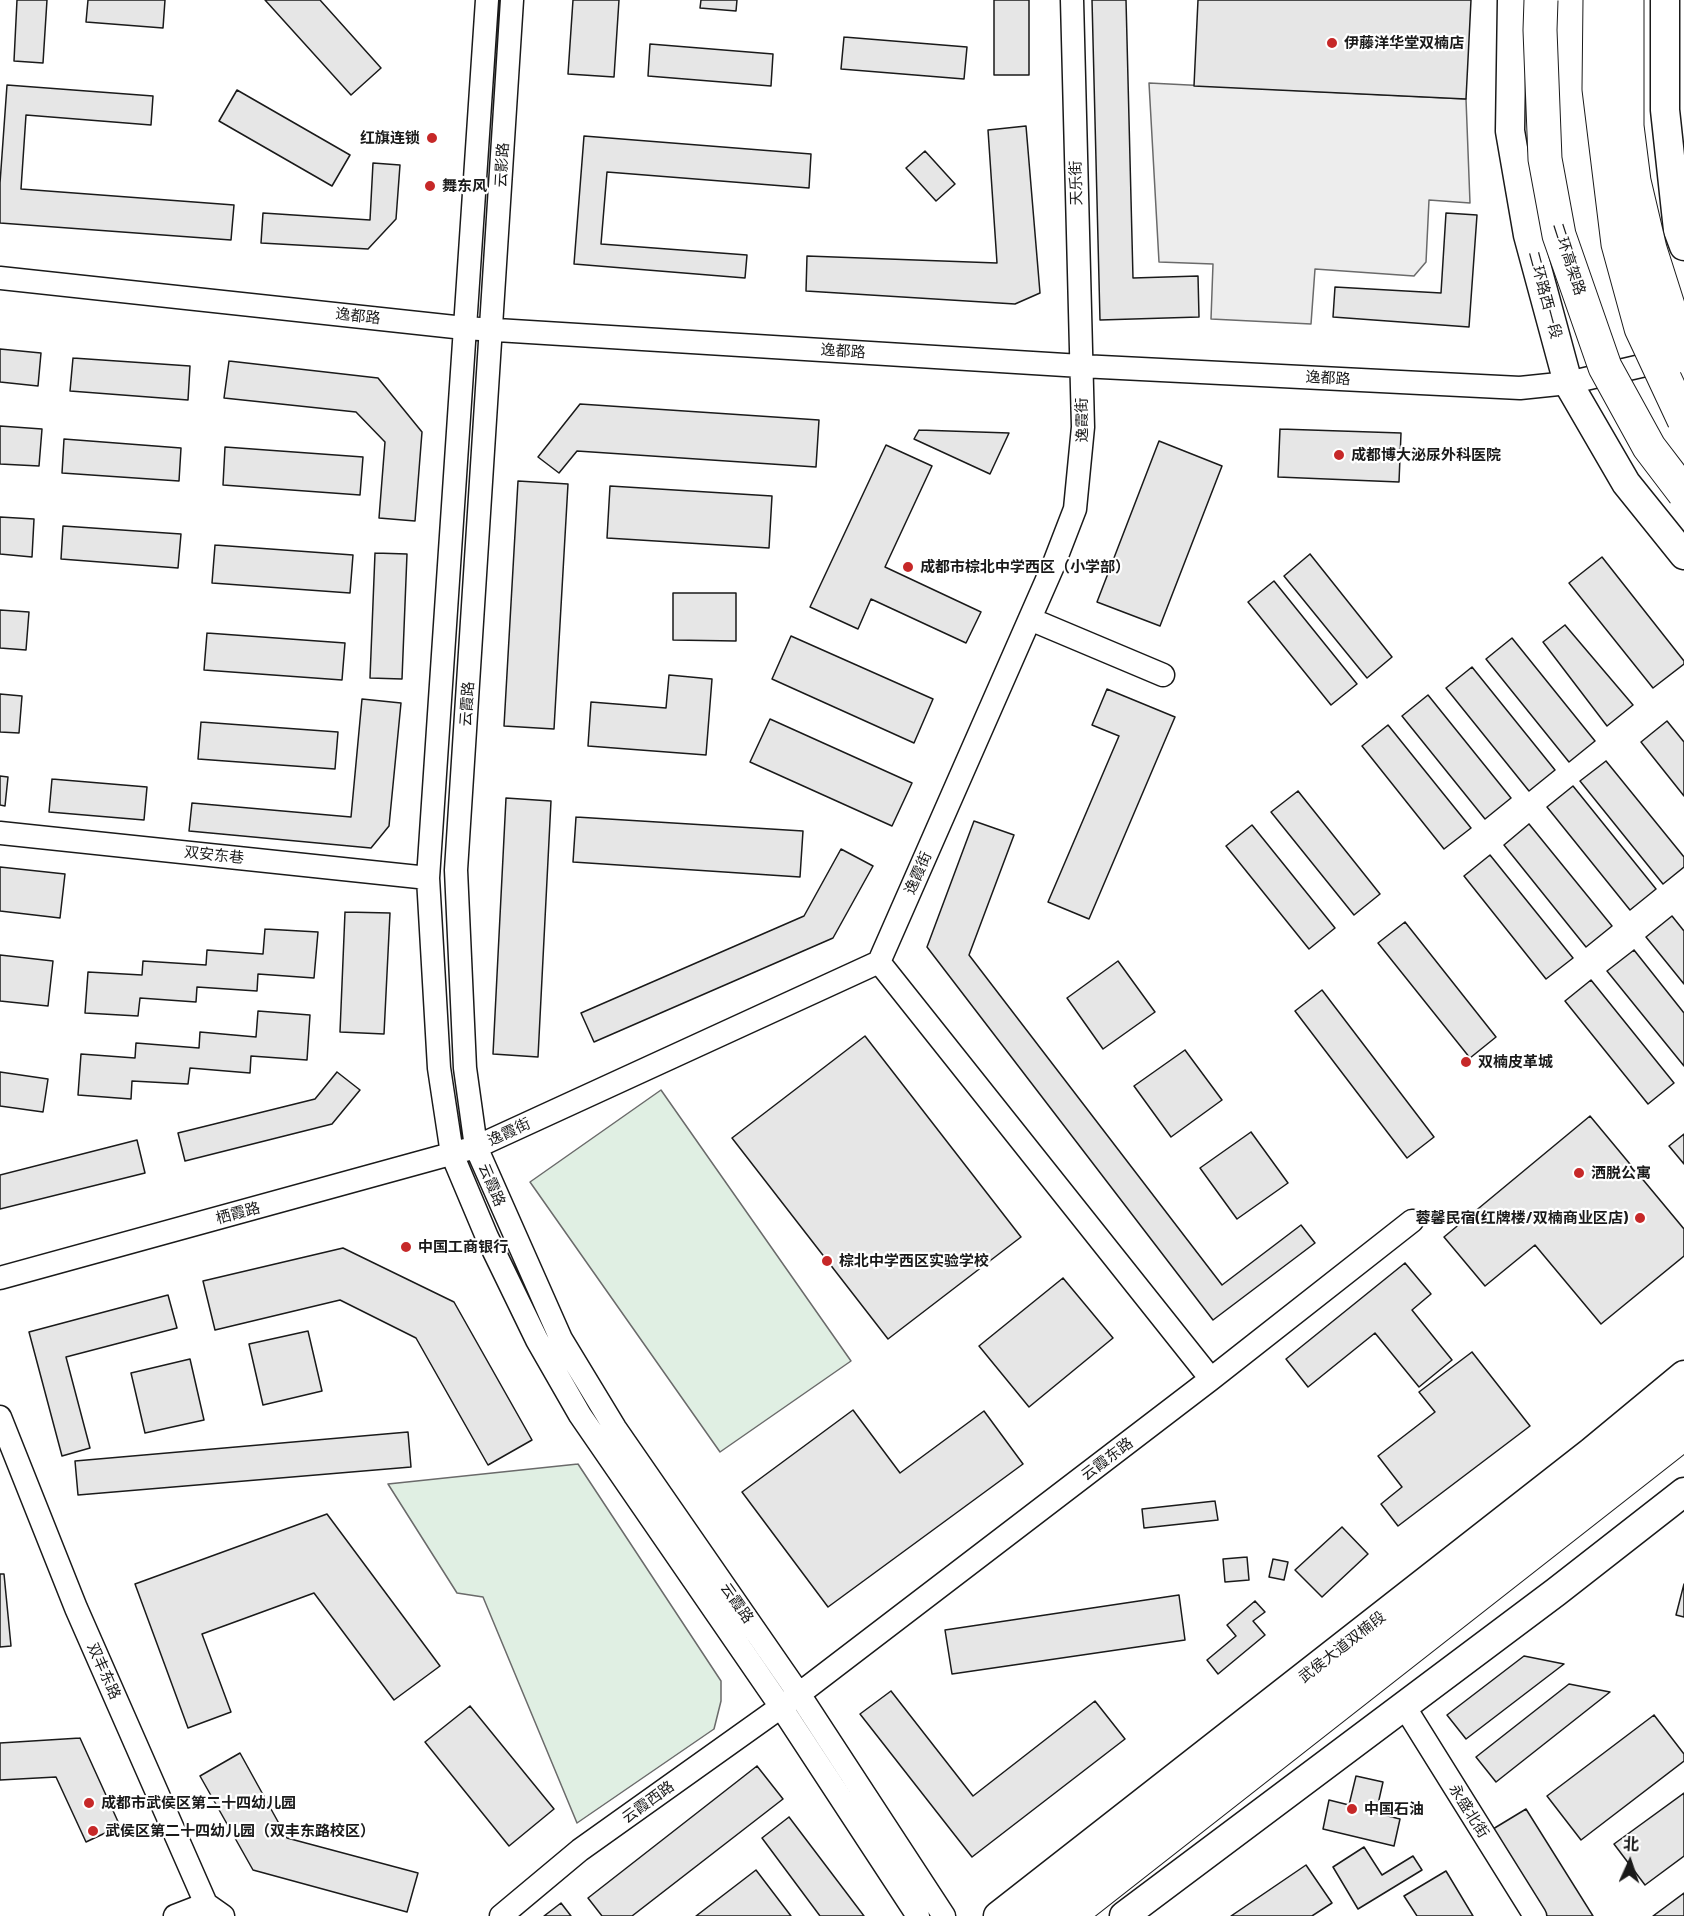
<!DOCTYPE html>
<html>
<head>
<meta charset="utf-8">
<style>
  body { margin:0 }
  #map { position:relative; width:1684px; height:1916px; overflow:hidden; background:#fff; font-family:Barlow,"Noto Sans SC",sans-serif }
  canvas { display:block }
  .north { position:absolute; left:1600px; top:1832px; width:60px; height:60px; -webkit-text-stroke:4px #fff; paint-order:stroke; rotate:3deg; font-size:16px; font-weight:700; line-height:24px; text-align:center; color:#1a1a1a }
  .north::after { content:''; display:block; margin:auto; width:21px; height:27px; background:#1a1a1a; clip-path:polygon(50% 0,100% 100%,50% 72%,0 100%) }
</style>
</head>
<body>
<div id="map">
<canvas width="1684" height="1916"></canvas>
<div class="north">北</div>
</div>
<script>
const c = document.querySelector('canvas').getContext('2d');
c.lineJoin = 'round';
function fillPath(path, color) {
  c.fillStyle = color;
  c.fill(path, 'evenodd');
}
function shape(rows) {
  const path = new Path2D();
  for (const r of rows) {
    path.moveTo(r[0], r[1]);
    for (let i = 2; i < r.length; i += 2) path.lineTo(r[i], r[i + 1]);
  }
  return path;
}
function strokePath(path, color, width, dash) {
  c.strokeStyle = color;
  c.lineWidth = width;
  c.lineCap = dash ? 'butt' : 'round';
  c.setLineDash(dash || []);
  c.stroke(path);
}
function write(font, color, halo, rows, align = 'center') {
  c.font = font + ' Barlow,"Noto Sans SC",sans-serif';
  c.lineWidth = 4.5;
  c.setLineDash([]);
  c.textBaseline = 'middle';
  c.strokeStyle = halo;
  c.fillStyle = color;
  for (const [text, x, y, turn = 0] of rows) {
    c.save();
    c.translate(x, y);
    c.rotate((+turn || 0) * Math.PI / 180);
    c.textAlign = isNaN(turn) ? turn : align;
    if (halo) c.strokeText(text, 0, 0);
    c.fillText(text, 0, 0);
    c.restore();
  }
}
const green = shape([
  [661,1090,851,1361,720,1452,530,1182,661,1090],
  [578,1464,721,1681,721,1701,714,1729,577,1823,483,1597,457,1593,388,1484,578,1464]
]);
fillPath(green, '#e0efe3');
strokePath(green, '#6a6a6a', 1.5);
const parking = shape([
  [1149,83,1466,99,1470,203,1429,200,1426,262,1414,276,1315,269,1311,324,1211,319,1213,264,1159,262,1149,83]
]);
fillPath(parking, '#ededed');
strokePath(parking, '#6a6a6a', 1.5);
const building = shape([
  [17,0,47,0,43,63,14,61,17,0],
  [88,0,165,0,163,28,86,22,88,0],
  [265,0,320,0,381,68,351,95,265,0],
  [573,0,619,0,614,77,568,74,573,0],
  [701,0,737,0,736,11,700,8,701,0],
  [994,0,1029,0,1029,75,994,75,994,0],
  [1092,0,1126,0,1133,278,1198,276,1199,317,1100,320,1092,0],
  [1198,0,1471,0,1466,99,1194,86,1198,0],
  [844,37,967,47,964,79,841,69,844,37],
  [650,44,773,54,771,86,648,76,650,44],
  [7,85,153,96,151,125,26,115,21,189,234,205,231,240,0,223,0,183,7,85],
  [237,90,350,155,332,186,219,121,237,90],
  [1026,126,1040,293,1015,304,806,291,807,256,997,263,988,130,1026,126],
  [584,136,811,154,809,188,607,172,601,244,747,255,745,278,574,264,584,136],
  [925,151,955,184,936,201,906,168,925,151],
  [373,163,400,165,396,219,368,249,261,243,263,213,370,220,373,163],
  [1446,213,1477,215,1469,327,1333,317,1335,287,1441,293,1446,213],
  [0,349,41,353,38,386,0,382,0,349],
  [73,358,190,366,188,400,70,391,73,358],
  [229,361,378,378,422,432,415,521,379,518,385,442,356,412,224,398,229,361],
  [580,404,819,420,816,467,577,451,559,473,538,457,580,404],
  [0,426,42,429,39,466,0,464,0,426],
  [1280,429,1401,433,1399,482,1278,477,1280,429],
  [919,430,1009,433,990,474,914,439,919,430],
  [64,439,181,448,179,481,62,473,64,439],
  [1159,441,1222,466,1160,626,1097,602,1159,441],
  [886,445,932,466,885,567,981,612,966,643,871,599,858,629,810,607,886,445],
  [225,447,363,457,360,495,223,485,225,447],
  [518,481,568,484,554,729,504,726,518,481],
  [610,486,772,496,769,548,607,538,610,486],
  [0,517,34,519,32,557,0,554,0,517],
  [63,526,181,534,178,568,61,559,63,526],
  [215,545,353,555,350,593,212,583,215,545],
  [375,553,407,554,402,679,370,678,375,553],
  [1310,554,1392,657,1367,678,1284,576,1310,554],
  [1602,557,1684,661,1684,664,1653,688,1569,583,1602,557],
  [1274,581,1357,684,1331,705,1248,602,1274,581],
  [673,593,736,593,736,641,673,640,673,593],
  [0,610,29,612,26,650,0,648,0,610],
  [1565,625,1633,705,1607,726,1543,642,1565,625],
  [207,633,345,643,342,680,204,670,207,633],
  [791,636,933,699,914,743,772,679,791,636],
  [1512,638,1595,741,1569,762,1486,659,1512,638],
  [1472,667,1555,770,1529,791,1446,688,1472,667],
  [669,675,712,679,706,755,588,746,591,702,666,708,669,675],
  [1107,689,1175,717,1089,919,1048,902,1119,736,1092,725,1107,689],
  [0,694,22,696,19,733,0,732,0,694],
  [1428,695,1511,798,1485,819,1402,716,1428,695],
  [362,699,401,703,389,826,371,848,189,831,192,803,351,817,362,699],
  [770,719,912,783,892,826,750,762,770,719],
  [1667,721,1684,742,1684,796,1641,742,1667,721],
  [201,722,338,732,335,769,198,759,201,722],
  [1388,725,1471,828,1444,849,1362,746,1388,725],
  [1606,761,1684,857,1684,867,1663,884,1580,781,1606,761],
  [0,776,8,777,5,806,0,805,0,776],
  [52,779,147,787,144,820,49,812,52,779],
  [1573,786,1656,889,1630,910,1547,807,1573,786],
  [1298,791,1380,894,1354,915,1271,812,1298,791],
  [506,798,551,801,538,1057,493,1054,506,798],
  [576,817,803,831,800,877,573,862,576,817],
  [974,821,1014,835,969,955,1222,1285,1301,1225,1315,1243,1213,1320,927,947,974,821],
  [1529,824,1612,926,1586,947,1504,845,1529,824],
  [1252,825,1335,928,1309,949,1226,846,1252,825],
  [841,849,873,866,833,938,594,1042,581,1013,804,916,841,849],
  [1490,855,1573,958,1546,979,1464,876,1490,855],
  [0,867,65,874,60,918,0,911,0,867],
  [345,912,390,913,384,1034,340,1032,345,912],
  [1672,916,1684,931,1684,984,1646,937,1672,916],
  [1405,922,1496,1037,1470,1058,1378,943,1405,922],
  [265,929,318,932,314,978,258,974,257,991,197,987,196,1002,140,998,138,1016,85,1013,88,972,142,975,143,961,206,965,207,950,263,954,265,929],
  [1634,950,1684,1013,1684,1066,1607,971,1634,950],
  [0,955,53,961,48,1006,0,1001,0,955],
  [1118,961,1155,1012,1103,1049,1067,998,1118,961],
  [1591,980,1674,1083,1648,1104,1565,1001,1591,980],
  [1322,990,1434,1137,1407,1158,1295,1011,1322,990],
  [258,1011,310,1015,307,1060,251,1056,250,1073,190,1068,188,1084,132,1081,131,1099,78,1095,81,1054,135,1058,136,1043,199,1048,200,1032,256,1037,258,1011],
  [865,1036,1021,1237,888,1339,732,1138,865,1036],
  [1185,1050,1222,1100,1171,1137,1134,1086,1185,1050],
  [0,1072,48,1079,43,1112,0,1106,0,1072],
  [337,1072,360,1090,332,1124,185,1161,178,1133,315,1099,337,1072],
  [1590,1116,1684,1229,1684,1256,1601,1324,1535,1245,1485,1286,1444,1237,1590,1116],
  [1251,1132,1288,1183,1237,1219,1200,1168,1251,1132],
  [1684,1134,1684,1164,1669,1146,1684,1134],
  [137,1140,145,1173,0,1209,0,1175,137,1140],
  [343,1248,454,1302,532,1440,488,1465,416,1338,340,1300,215,1330,203,1281,343,1248],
  [1405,1263,1431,1294,1412,1310,1452,1360,1419,1387,1375,1333,1308,1387,1286,1359,1405,1263],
  [1063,1278,1113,1338,1029,1407,979,1346,1063,1278],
  [168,1295,177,1328,66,1357,90,1448,62,1456,29,1332,168,1295],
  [308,1331,322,1391,263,1405,249,1344,308,1331],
  [1472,1352,1530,1426,1398,1526,1381,1504,1402,1487,1378,1456,1435,1412,1419,1392,1472,1352],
  [190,1359,204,1420,145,1433,131,1373,190,1359],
  [853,1410,900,1473,984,1411,1023,1464,828,1607,742,1492,853,1410],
  [408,1432,411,1467,78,1495,75,1461,408,1432],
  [1215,1501,1218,1520,1144,1528,1142,1509,1215,1501],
  [327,1514,440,1666,394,1700,314,1593,202,1634,231,1712,188,1728,135,1584,327,1514],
  [1342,1527,1368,1554,1322,1597,1295,1570,1342,1527],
  [1247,1557,1249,1580,1225,1582,1223,1559,1247,1557],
  [1273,1559,1288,1562,1284,1580,1269,1577,1273,1559],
  [0,1574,4,1574,11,1646,0,1647,0,1574],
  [1684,1584,1684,1617,1676,1615,1684,1584],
  [1179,1595,1185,1640,952,1674,945,1630,1179,1595],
  [1255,1601,1265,1612,1253,1621,1265,1635,1218,1674,1207,1660,1236,1636,1227,1625,1255,1601],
  [1524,1656,1564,1664,1466,1739,1447,1715,1524,1656],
  [1569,1684,1610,1692,1496,1782,1476,1757,1569,1684],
  [891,1691,973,1796,1095,1701,1125,1739,972,1857,860,1714,891,1691],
  [470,1706,554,1809,509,1846,425,1742,470,1706],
  [1654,1715,1684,1754,1684,1761,1581,1840,1547,1796,1654,1715],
  [80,1738,120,1826,86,1842,56,1777,0,1780,0,1743,80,1738],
  [240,1753,287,1838,418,1873,407,1912,253,1870,200,1776,240,1753],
  [757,1766,783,1799,632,1916,602,1916,588,1898,757,1766],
  [1356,1776,1383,1782,1376,1813,1400,1819,1394,1846,1323,1829,1329,1800,1349,1805,1356,1776],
  [1684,1793,1684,1856,1645,1885,1614,1844,1684,1793],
  [1526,1809,1593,1916,1547,1916,1493,1829,1526,1809],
  [789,1817,864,1916,820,1916,762,1838,789,1817],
  [1364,1847,1382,1875,1413,1856,1422,1870,1358,1909,1333,1867,1364,1847],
  [1306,1865,1332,1903,1312,1916,1231,1916,1306,1865],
  [756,1870,791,1916,696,1916,756,1870],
  [1446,1871,1473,1916,1417,1916,1404,1896,1446,1871],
  [1684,1893,1684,1916,1653,1916,1684,1893],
  [561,1903,571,1916,544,1916,561,1903]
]);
fillPath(building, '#e6e6e6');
strokePath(building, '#1a1a1a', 1.5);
const minor = shape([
  [487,0,428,878,439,1068,452,1154,487,1237,537,1340,580,1415,781,1707,918,1916],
  [512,0,456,870,465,1068,476,1147,561,1339,615,1428,799,1694,944,1916],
  [0,278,464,328,1081,366,1520,388,1568,383,1671,359],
  [1030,619,1163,675],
  [0,833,428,878],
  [879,962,1211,1379],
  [0,1278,476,1147,879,962,1053,566,1075,509,1083,427,1072,0],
  [0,1417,76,1608,206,1904,223,1916],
  [1404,1706,1535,1916],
  [175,1916,206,1904],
  [501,1916,580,1850,799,1694,1211,1379,1412,1221]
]);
const major = shape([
  [1512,0,1510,131,1528,235,1568,383,1626,483,1684,555],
  [1665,0,1665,110,1678,230,1684,246],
  [998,1916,1591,1452,1684,1375],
  [1124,1916,1556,1592,1684,1492]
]);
const highway = shape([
  [1029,1916,1684,1402],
  [1068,1916,1684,1433]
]);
strokePath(minor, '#1a1a1a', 25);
strokePath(major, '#1a1a1a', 31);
strokePath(highway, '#1a1a1a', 35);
strokePath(minor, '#fff', 22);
strokePath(major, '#fff', 28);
strokePath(highway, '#fff', 33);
const highwayBridge = shape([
  [1541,0,1540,30,1545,159,1559,235,1605,367,1649,447,1684,493],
  [1600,0,1599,89,1618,244,1641,328,1684,420],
  [1627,0,1627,126,1634,181,1650,249,1684,356]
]);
strokePath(highwayBridge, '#1a1a1a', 35, []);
strokePath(highwayBridge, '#fff', 33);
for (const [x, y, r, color] of [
  [1332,43,6,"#c62828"],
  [432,138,6,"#c62828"],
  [430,186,6,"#c62828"],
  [1339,455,6,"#c62828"],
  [908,567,6,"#c62828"],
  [1466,1062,6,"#c62828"],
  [1579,1173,6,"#c62828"],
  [1640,1218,6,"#c62828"],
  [406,1247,6,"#c62828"],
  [827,1261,6,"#c62828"],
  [89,1803,6,"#c62828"],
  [1352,1809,6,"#c62828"],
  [93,1831,6,"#c62828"]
]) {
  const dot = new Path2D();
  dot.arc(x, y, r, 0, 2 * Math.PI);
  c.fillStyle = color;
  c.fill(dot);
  strokePath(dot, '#fff', 2);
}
write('bold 15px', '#1a1a1a', '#fff', [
  ["伊藤洋华堂双楠店",1344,43],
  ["红旗连锁",420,138,"right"],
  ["舞东风",442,186],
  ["成都博大泌尿外科医院",1351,455],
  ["成都市棕北中学西区（小学部）",920,567],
  ["双楠皮革城",1478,1062],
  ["洒脱公寓",1591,1173],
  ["蓉馨民宿(红牌楼/双楠商业区店)",1628,1218,"right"],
  ["中国工商银行",418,1247],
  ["棕北中学西区实验学校",839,1261],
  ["成都市武侯区第二十四幼儿园",101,1803],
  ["中国石油",1364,1809],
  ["武侯区第二十四幼儿园（双丰东路校区）",105,1831]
], 'left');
write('15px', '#1a1a1a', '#fff', [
  ["云影路",502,165,-87],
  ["天乐街",1076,183,-91],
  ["二环高架路",1569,259,72],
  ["二环路西一段",1545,295,75],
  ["逸都路",358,316,6],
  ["逸都路",843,351,4],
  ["逸都路",1328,378,3],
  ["逸霞街",1082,420,-90],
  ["云霞路",467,704,-86],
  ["双安东巷",214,855,6],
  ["逸霞街",918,873,-66],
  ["逸霞街",509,1132,-25],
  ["云霞路",492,1185,67],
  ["栖霞路",238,1213,-15],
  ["云霞东路",1107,1459,-37],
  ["云霞路",737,1603,55],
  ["武侯大道双楠段",1342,1647,-38],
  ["双丰东路",104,1671,66],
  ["云霞西路",648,1802,-36],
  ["永盛北街",1469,1811,58]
]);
</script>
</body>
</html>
